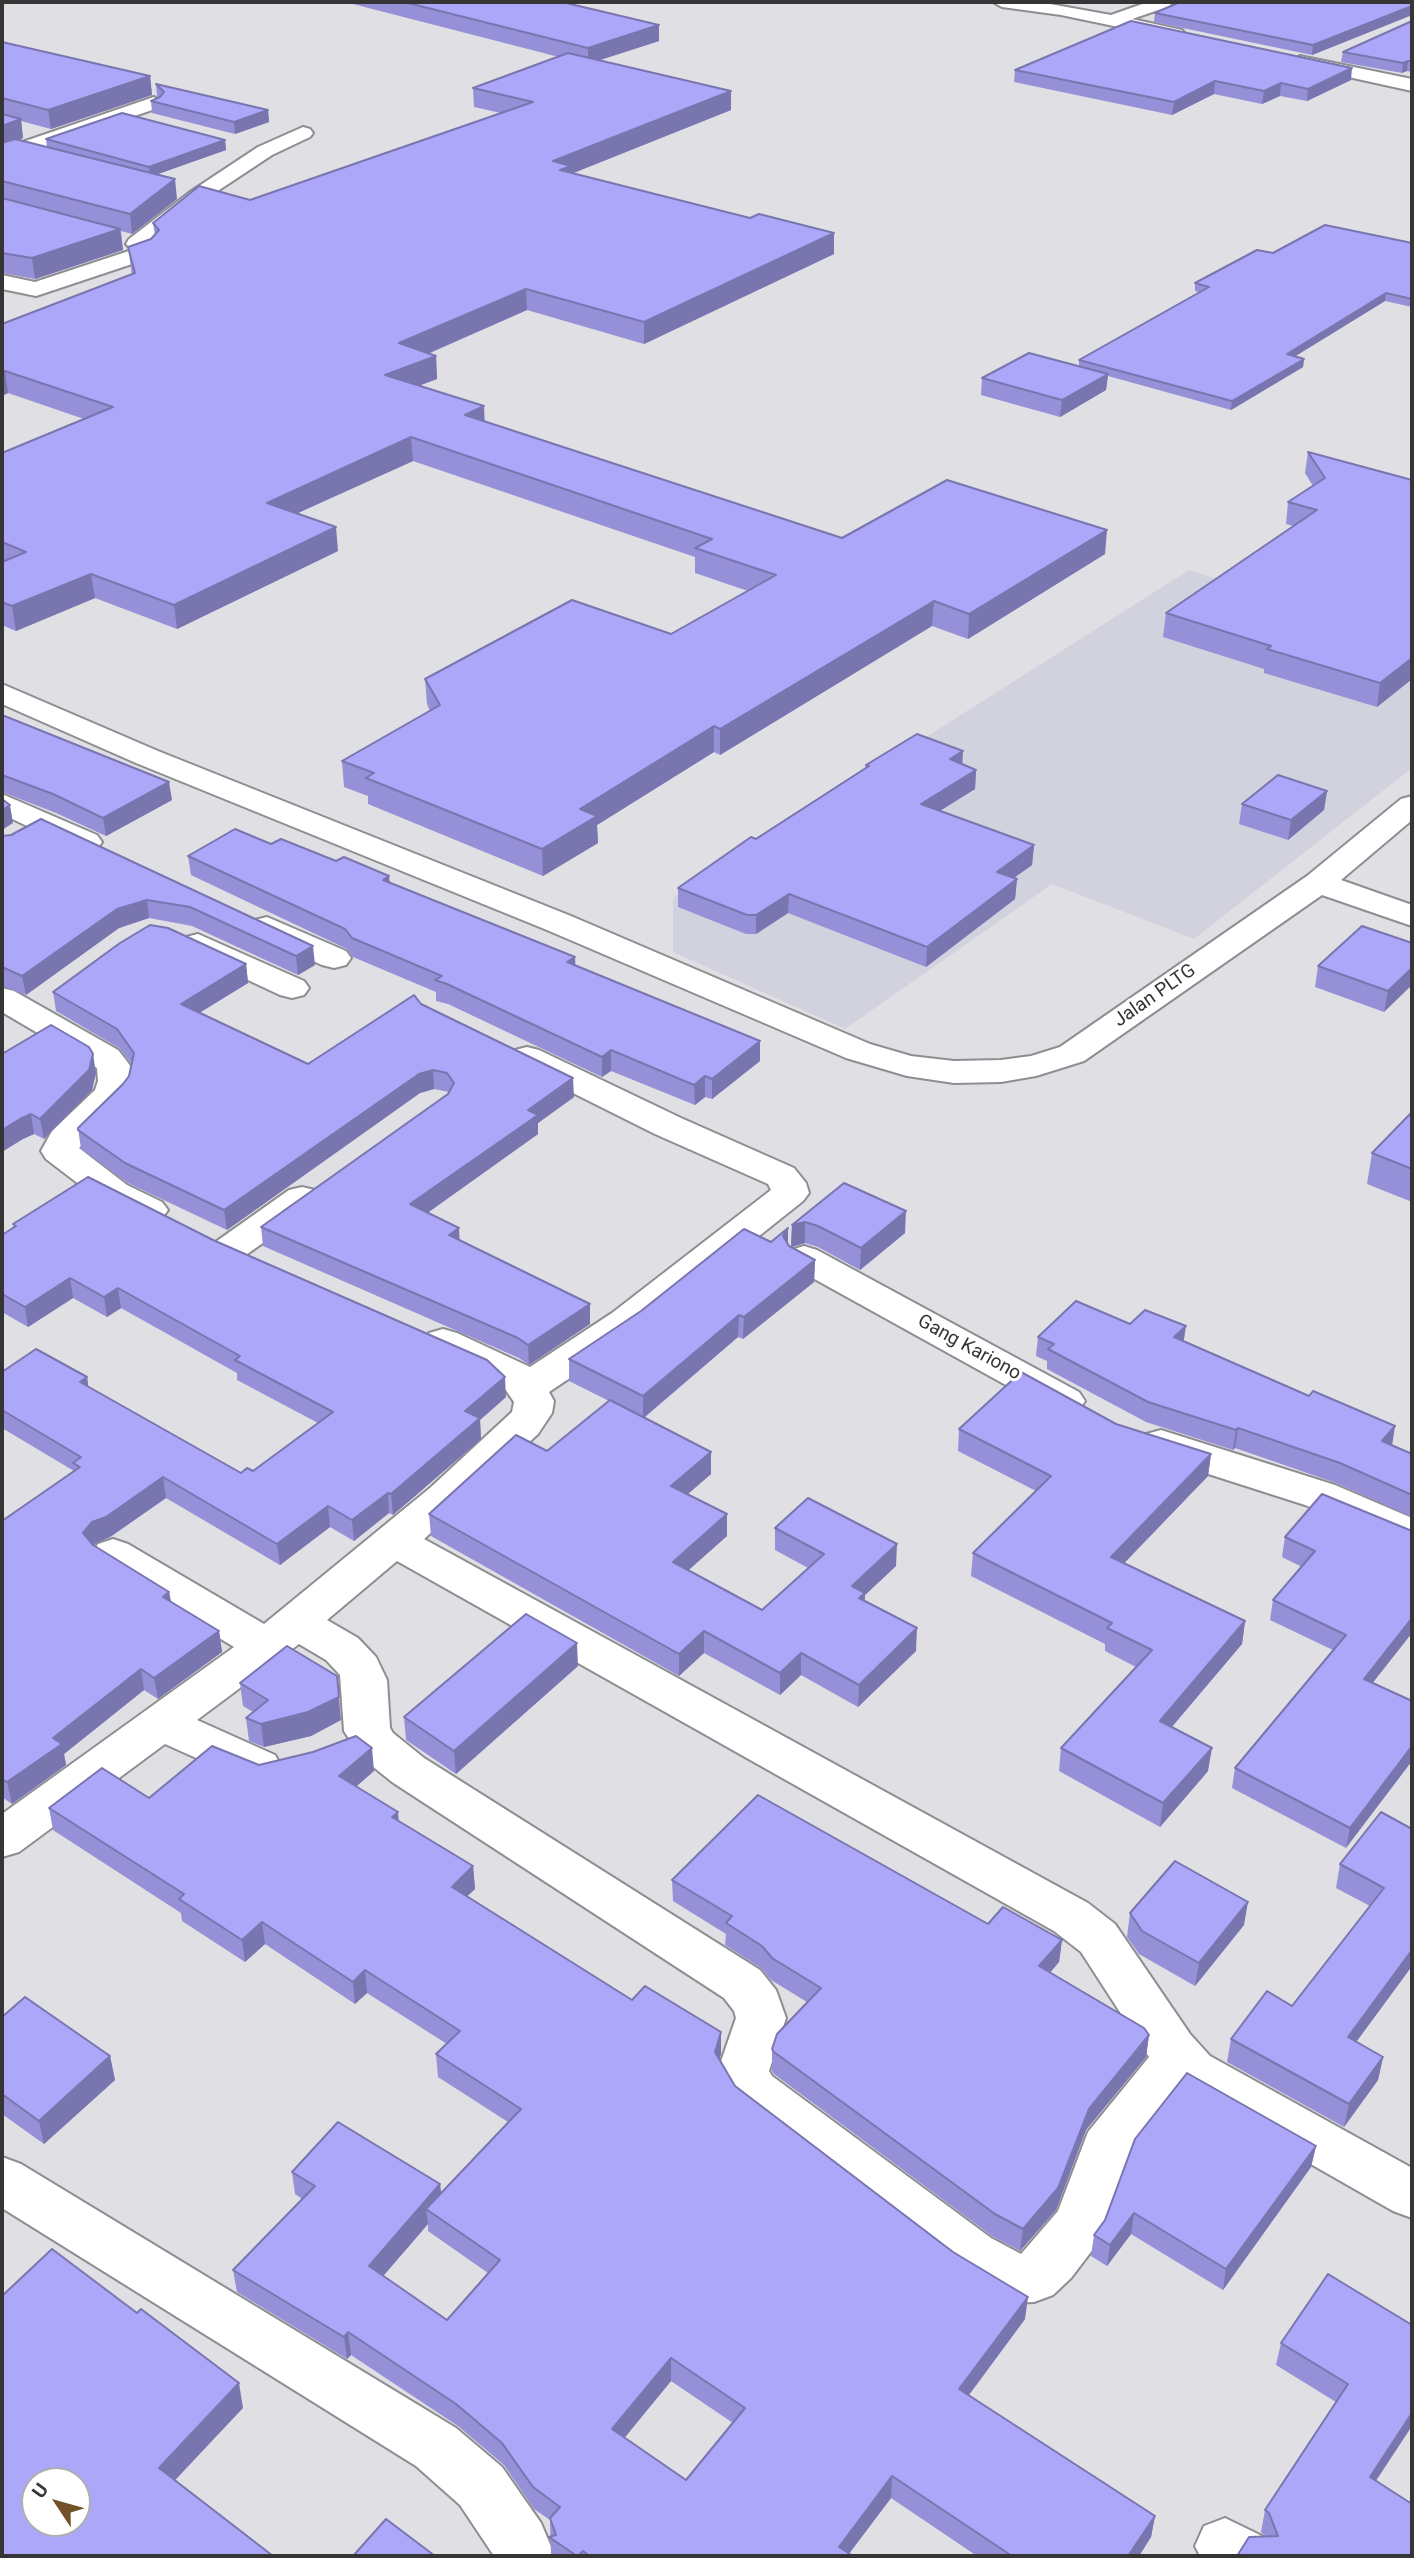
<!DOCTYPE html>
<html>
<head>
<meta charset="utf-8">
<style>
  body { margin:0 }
  #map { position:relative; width:1414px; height:2558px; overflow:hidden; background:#dfdfe4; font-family:Roboto,sans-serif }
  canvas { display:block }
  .frame { position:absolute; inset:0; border:4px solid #353536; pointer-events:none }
  .north { position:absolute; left:21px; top:2467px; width:70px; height:70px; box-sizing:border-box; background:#fff; border:2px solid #aeaeaf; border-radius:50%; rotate:306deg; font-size:19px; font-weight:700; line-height:28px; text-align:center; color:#353536 }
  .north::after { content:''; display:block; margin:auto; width:24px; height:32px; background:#715227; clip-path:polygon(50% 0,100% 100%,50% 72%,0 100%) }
</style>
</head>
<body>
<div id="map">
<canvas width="1414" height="2558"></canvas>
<div class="frame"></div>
<div class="north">U</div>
</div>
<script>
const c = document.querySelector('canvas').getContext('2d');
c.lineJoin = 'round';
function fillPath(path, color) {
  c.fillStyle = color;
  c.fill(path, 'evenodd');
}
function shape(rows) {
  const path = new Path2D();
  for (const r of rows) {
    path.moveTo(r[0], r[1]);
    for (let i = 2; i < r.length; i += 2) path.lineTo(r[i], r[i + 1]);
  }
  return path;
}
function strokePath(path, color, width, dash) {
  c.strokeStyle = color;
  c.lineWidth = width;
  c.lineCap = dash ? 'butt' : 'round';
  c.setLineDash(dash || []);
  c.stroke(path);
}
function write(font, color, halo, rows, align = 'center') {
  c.font = font + ' Roboto,sans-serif';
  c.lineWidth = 6;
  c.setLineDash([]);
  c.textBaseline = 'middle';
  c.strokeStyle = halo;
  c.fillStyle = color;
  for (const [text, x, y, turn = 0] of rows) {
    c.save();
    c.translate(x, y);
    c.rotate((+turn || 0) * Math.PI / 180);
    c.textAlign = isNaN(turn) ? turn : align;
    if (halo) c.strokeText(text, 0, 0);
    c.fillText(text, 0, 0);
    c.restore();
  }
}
fillPath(shape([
  [1189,570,1412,641,1412,768,1194,939,1052,884,845,1029,673,952,673,898]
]), '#d2d2de');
const minor = shape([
  [993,2,1039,2,1111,15,1148,2,1172,2,1170,6,1132,19,1182,30,1185,34,1176,39,1061,15,1002,7,993,2],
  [1300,56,1412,79,1412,91,1294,65,1291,61,1300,56],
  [154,97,163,103,161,107,2,161,2,149,154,97],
  [303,127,310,129,313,133,310,137,272,155,204,200,152,243,159,251,156,256,36,296,2,289,2,275,35,282,132,250,126,244,129,239,190,192,258,147,303,127],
  [2,684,158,751,571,916,870,1044,911,1056,954,1061,1001,1060,1031,1056,1060,1047,1307,876,1401,799,1412,796,1412,820,1341,880,1412,905,1412,926,1322,895,1084,1061,1036,1076,1001,1082,954,1083,907,1076,846,1058,547,930,136,763,2,704,2,684],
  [2,794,97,835,102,842,97,849,86,851,75,849,2,814,2,794],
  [267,917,346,951,351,958,346,965,334,968,322,965,255,934,251,927,255,920,267,917],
  [198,934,304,981,309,988,304,995,292,998,280,995,186,951,182,944,186,937,198,934],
  [2,988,14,991,118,1050,126,1060,131,1067,134,1081,129,1094,79,1148,127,1185,162,1202,168,1210,162,1218,149,1221,136,1218,101,1201,46,1159,41,1151,52,1131,95,1090,98,1081,97,1068,2,1012,2,988],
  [527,1047,539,1050,681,1118,794,1168,806,1183,809,1193,803,1201,640,1331,549,1392,554,1401,552,1413,538,1434,424,1539,1088,1903,1115,1924,1190,2034,1210,2056,1412,2168,1412,2218,1393,2211,1183,2091,1130,2159,1100,2240,1071,2278,1053,2295,1034,2302,1015,2303,996,2296,953,2272,736,2106,717,2073,736,2018,734,2011,724,1998,392,1782,361,1757,344,1731,340,1675,326,1660,299,1644,197,1720,275,1755,282,1767,275,1779,259,1784,243,1779,165,1744,19,1852,2,1857,2,1814,234,1647,98,1564,91,1554,98,1544,113,1539,128,1544,264,1624,430,1488,512,1412,514,1402,503,1386,429,1351,423,1342,429,1333,443,1329,457,1333,530,1367,612,1313,771,1190,768,1184,655,1134,515,1064,510,1057,515,1050,527,1047],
  [397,1561,1054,1931,1081,1952,1149,2057,1088,2132,1058,2211,1021,2254,991,2238,772,2076,769,2071,786,2018,776,1990,760,1970,424,1758,393,1733,390,1728,387,1680,376,1657,358,1638,327,1620,397,1561],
  [302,1187,315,1190,321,1198,315,1206,243,1257,230,1261,217,1257,211,1249,217,1241,289,1190,302,1187],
  [804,1246,817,1250,1079,1392,1085,1401,1079,1410,1065,1414,1051,1410,791,1266,785,1258,791,1250,804,1246],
  [1161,1430,1335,1485,1412,1518,1412,1550,1305,1505,1146,1454,1140,1444,1146,1434,1161,1430],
  [2,2157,21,2164,456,2428,502,2467,541,2523,555,2556,494,2556,460,2505,416,2466,2,2208,2,2157],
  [1225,2518,1262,2536,1271,2556,1200,2556,1195,2546,1204,2526,1225,2518]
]);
strokePath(minor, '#8e8e92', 4);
fillPath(minor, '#fff');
fillPath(shape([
  [353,2,562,2,659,25,659,41,599,60,731,91,731,110,573,173,834,254,644,344,527,310,428,354,436,356,437,379,418,386,485,421,842,538,1105,554,968,639,932,626,720,755,714,752,597,825,598,843,543,876,368,804,368,796,344,787,342,761,430,711,427,704,425,679,671,634,748,591,695,573,695,557,413,461,298,513,338,551,177,629,95,598,16,631,2,625,2,453,84,419,8,393,2,396,2,324,132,275,128,247,151,239,155,235,153,223,250,200,501,113,474,107,473,88,559,57,353,4],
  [1412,2,1412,15,1312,55,1154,22,1155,13],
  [1412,21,1412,72,1407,71,1402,73,1341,62,1343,52],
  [2,42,150,76,152,95,51,129,21,121,23,138,19,140,47,147,46,139,225,140,226,150,156,174,177,199,132,234,121,231,123,250,35,279,2,273],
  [1015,70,1351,80,1307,101,1280,96,1262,104,1214,94,1172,115,1014,82],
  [156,84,268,110,269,122,235,134,152,113,151,101,159,98,157,96],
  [1412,243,1412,307,1385,301,1295,356,1304,359,1303,367,1231,410,1108,376,1106,390,1060,417,981,395,982,378,1079,366,1079,360,1199,292,1195,291,1195,283,1273,253],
  [1308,452,1412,480,1412,679,1377,707,1264,673,1264,669,1163,637,1166,613,1293,526,1286,524,1288,502,1313,486,1305,473],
  [2,715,172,800,106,836,56,813,2,792],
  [962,764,976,770,975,789,940,811,1034,845,1032,865,1014,878,1017,879,1015,899,926,967,788,913,756,934,746,934,678,907,678,888,865,768,866,765],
  [1327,791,1324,810,1288,840,1239,824,1242,804],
  [41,819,315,965,298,975,192,926,149,918,119,928,26,995,3,986,2,987,2,836,11,835],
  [271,844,390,882,575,957,575,966,760,1061,712,1099,705,1097,695,1105,611,1071,602,1077,448,1004,436,1001,436,992,353,957,347,949,191,875,188,856],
  [1412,943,1384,1012,1315,987,1318,966],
  [246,964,248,983,199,1013,308,1064,421,1004,574,1097,538,1123,538,1134,427,1213,459,1228,459,1240,590,1324,529,1365,519,1358,263,1246,261,1227,448,1094,449,1092,434,1089,420,1093,227,1230,128,1183,81,1149,78,1128,123,1084,129,1076,132,1064,119,1048,56,1011,53,992],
  [2,1054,96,1073,92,1090,44,1139,34,1134,23,1139],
  [1412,1112,1412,1202,1367,1184,1372,1153],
  [844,1183,905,1233,860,1270,818,1247,805,1243,792,1247,815,1260,814,1282,743,1339,738,1337,644,1418,711,1474,687,1494,727,1514,727,1536,688,1570,762,1610,808,1568,775,1550,775,1528,896,1566,865,1595,864,1601,916,1651,858,1707,801,1675,780,1695,704,1653,679,1676,431,1536,429,1514,547,1451,609,1401,569,1381,569,1359,771,1242,788,1228,788,1244,791,1247,792,1225],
  [13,1224,506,1397,480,1420,481,1439,393,1515,389,1513,354,1541,330,1527,280,1565,166,1498,110,1537,96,1543,93,1546,169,1592,171,1602,219,1631,222,1652,158,1699,144,1690,64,1754,66,1765,12,1804,2,1797,2,1521,74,1471,2,1428,2,1372,87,1377,88,1386,241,1473,253,1471,318,1423,237,1380,237,1373,121,1308,107,1317,73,1298,28,1327,2,1312,2,1235,14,1228],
  [1130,1324,1184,1341,1392,1445,1412,1454,1412,1517,1336,1483,1235,1448,1233,1450,1146,1422,1047,1369,1047,1361,1036,1356,1038,1337],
  [1116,1424,1211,1454,1208,1476,1124,1563,1245,1621,1242,1644,1172,1727,1208,1771,1160,1827,1059,1771,1061,1748,1136,1667,1105,1651,1105,1644,971,1576,973,1553,1036,1491,958,1451,959,1429],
  [1412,1531,1373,1683,1412,1701,1346,1848,1232,1788,1235,1768,1333,1650,1270,1620,1273,1600,1302,1567,1282,1557,1285,1537],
  [578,1666,456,1774,406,1740,404,1717],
  [240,1683,341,1720,311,1736,264,1747,249,1741,246,1718,253,1712,243,1706],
  [259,1765,374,1771,356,1786,398,1821,473,1866,475,1889,467,1896,632,2000,721,2032,721,2054,719,2059,735,2086,1025,2319,969,2395,1155,2516,1151,2537,1139,2556,977,2556,891,2498,849,2554,853,2556,551,2556,550,2520,534,2509,504,2465,458,2426,351,2355,347,2359,237,2292,233,2270,302,2199,295,2194,292,2172,440,2184,441,2193,508,2122,438,2077,436,2054,447,2044,367,1993,355,2004,265,1944,245,1962,182,1921,181,1913,53,1830,49,1808,149,1798],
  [428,2224,428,2231,488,2273,447,2320,383,2276],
  [671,2381,733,2423,686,2480,624,2438],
  [1412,1829,1412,1966,1356,2042,1383,2057,1378,2080,1344,2127,1227,2062,1231,2039,1292,2006,1370,1906,1336,1888,1340,1864],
  [672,1880,988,1924,1062,1940,1059,1962,1050,1973,1149,2035,1146,2057,1086,2130,1056,2210,1020,2251,992,2236,774,2074,772,2071,772,2049,807,2002,771,1980,761,1968,725,1945,726,1934,673,1901],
  [1130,1913,1244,1925,1195,1986,1139,1954,1127,1937],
  [2,2017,110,2056,115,2080,44,2144,2,2114],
  [1316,2146,1311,2167,1223,2290,1131,2234,1107,2266,1091,2256,1094,2235,1105,2220],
  [1328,2274,1376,2481,1412,2556,1265,2536,1261,2532,1265,2510,1336,2402,1276,2365,1281,2343]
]), '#9590d7');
fillPath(shape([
  [1412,6,1412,15,1312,55,1313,45],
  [659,25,659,41,588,64,588,48],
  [1408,61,1407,71,1402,73,1403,63],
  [1352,68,1351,80,1307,101,1308,89],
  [150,76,152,95,51,129,48,110],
  [1215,81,1214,94,1172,115,1174,102],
  [1281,83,1280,96,1262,104,1264,91],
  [731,91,731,110,571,174,572,186,553,161],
  [268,110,269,122,235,134,234,122],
  [21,119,23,138,2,147,2,126],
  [225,140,226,150,150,177,149,167],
  [175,179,177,199,132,234,130,214],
  [120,229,123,250,35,279,32,258],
  [834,233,834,254,644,344,644,322],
  [526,289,527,310,401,365,399,343],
  [1386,293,1385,301,1286,362,1287,354],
  [436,356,437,379,386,398,385,375],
  [1304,359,1303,367,1231,410,1232,401],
  [5,371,8,393,2,396,2,372],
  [1108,374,1106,390,1060,417,1062,400],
  [484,406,485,429,465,415],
  [411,437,413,461,269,526,267,503],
  [336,527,338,551,177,629,174,605],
  [1107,530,1105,554,968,639,969,614],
  [91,574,95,598,16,631,12,606],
  [934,601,932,626,720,755,720,729],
  [1412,658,1412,679,1377,707,1380,683],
  [714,726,714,752,597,825,598,843,543,876,542,849,580,809],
  [963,751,962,770,950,759],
  [976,770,975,789,920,823,921,804],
  [169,782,172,800,106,836,103,818],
  [1327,791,1324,810,1288,840,1291,820],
  [10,805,13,823,2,830,2,810],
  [1034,845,1032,865,995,891,997,872],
  [389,876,391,895,383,880],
  [1017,879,1015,899,926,967,927,947],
  [789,894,788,913,756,934,756,915],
  [147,900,149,918,119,928,26,995,22,976,117,909],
  [313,946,315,965,298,975,296,956],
  [575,957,576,977,567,962],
  [246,964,248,983,183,1023,181,1004],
  [1412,968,1412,985,1384,1012,1388,991],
  [760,1041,760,1061,712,1099,712,1079],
  [611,1050,611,1071,602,1077,602,1057],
  [93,1054,96,1073,92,1090,44,1139,40,1119],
  [433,1070,434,1089,420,1093,227,1230,224,1210,419,1074],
  [705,1076,705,1097,695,1105,694,1085],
  [573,1078,574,1097,538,1123,538,1134,412,1224,410,1204,528,1110],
  [31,1114,34,1134,23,1139,2,1152,2,1130,20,1119],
  [906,1211,905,1233,860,1270,861,1248],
  [805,1222,805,1243,791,1247,792,1225],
  [459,1228,460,1248,449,1235],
  [788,1228,788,1250,783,1236],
  [815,1260,814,1282,743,1339,744,1317],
  [70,1278,73,1298,28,1327,25,1307],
  [118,1288,121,1308,107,1317,104,1297],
  [590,1304,590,1324,529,1365,528,1345],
  [739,1315,738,1337,643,1418,643,1396],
  [1186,1326,1183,1346,1174,1337],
  [87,1377,90,1398,80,1382],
  [505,1377,506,1397,480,1420,481,1439,393,1515,391,1494,465,1411],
  [1395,1426,1392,1446,1382,1441],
  [1238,1428,1235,1448,1233,1450,1236,1430],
  [711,1452,711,1474,672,1508,671,1486],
  [1211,1454,1208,1476,1108,1580,1111,1557],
  [163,1477,166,1498,110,1537,96,1543,87,1554,83,1533,92,1522],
  [388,1493,389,1513,354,1541,352,1520],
  [328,1506,330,1527,280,1565,277,1544],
  [727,1514,727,1536,673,1584,673,1562],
  [897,1544,896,1566,865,1595,864,1615,852,1586],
  [169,1592,173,1613,163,1597],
  [1412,1618,1412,1633,1360,1699,1364,1679],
  [1245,1621,1242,1644,1157,1744,1160,1721],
  [917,1628,916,1651,858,1707,859,1685],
  [219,1631,222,1652,158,1699,154,1678],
  [704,1631,704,1653,679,1676,679,1654],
  [577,1643,578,1666,456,1774,454,1751],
  [801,1653,801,1675,780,1695,780,1673],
  [141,1669,144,1690,64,1754,66,1765,12,1804,7,1782,53,1738],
  [337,1676,341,1720,311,1736,264,1747,261,1724],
  [1412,1746,1412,1761,1346,1848,1350,1828],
  [372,1748,374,1771,342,1799,339,1776],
  [1212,1748,1208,1771,1160,1827,1163,1803],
  [398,1812,400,1835,392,1817],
  [473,1866,475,1889,454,1909,452,1887],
  [1248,1902,1244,1925,1195,1986,1199,1963],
  [262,1922,265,1944,245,1962,242,1940],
  [1062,1940,1059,1962,1036,1988,1039,1966],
  [1412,1950,1412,1966,1343,2060,1348,2037],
  [365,1970,367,1993,355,2004,353,1982],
  [721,2032,721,2054,715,2074,715,2052],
  [1149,2035,1146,2057,1086,2130,1056,2210,1020,2251,1023,2229,1089,2109],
  [110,2056,115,2080,44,2144,39,2121],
  [1383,2057,1378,2080,1344,2127,1349,2104],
  [1316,2146,1311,2167,1223,2290,1226,2269],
  [440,2184,443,2207,426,2209,428,2224,372,2289,369,2266],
  [1134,2213,1131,2234,1107,2266,1110,2245],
  [1028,2297,1025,2319,957,2411,959,2389],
  [348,2332,351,2355,347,2359,344,2337],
  [671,2358,671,2381,613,2452,612,2429],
  [239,2383,243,2408,164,2492,159,2468],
  [1412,2413,1412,2426,1364,2499,1370,2477],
  [892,2476,891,2498,847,2556,839,2547],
  [1155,2516,1151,2537,1139,2556,1128,2556]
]), '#7975af');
const building = shape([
  [404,2,562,2,659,25,588,48,404,2],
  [1180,2,1412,2,1412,6,1313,45,1155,13,1180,2],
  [1131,21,1352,68,1308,89,1281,83,1264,91,1215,81,1174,102,1015,70,1131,21],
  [1412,21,1412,61,1408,61,1403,63,1343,52,1412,21],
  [2,42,150,76,48,110,2,98,2,42],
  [568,53,731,91,553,161,571,166,560,170,750,218,759,214,834,233,644,322,526,289,399,343,436,356,385,375,484,406,465,415,842,538,947,480,1107,530,969,614,934,601,720,729,714,726,580,809,597,816,542,849,366,778,374,773,342,761,440,705,425,679,572,600,671,634,776,575,695,548,712,539,411,437,267,503,336,527,174,605,91,574,12,606,2,602,2,562,26,552,2,542,2,453,113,407,5,371,2,372,2,324,135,273,128,247,151,239,159,230,153,223,199,186,250,200,533,102,473,88,568,53],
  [156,84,268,110,234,122,151,101,160,97,164,92,156,84],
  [122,113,225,140,149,167,46,139,122,113],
  [2,114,21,119,2,126,2,114],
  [15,139,175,179,130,214,2,181,2,143,15,139],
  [2,198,120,229,32,258,2,253,2,198],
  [1325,225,1412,243,1412,299,1386,293,1287,354,1304,359,1232,401,1079,360,1209,287,1195,283,1257,250,1273,253,1325,225],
  [1029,353,1108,374,1062,400,982,378,1029,353],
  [1308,452,1412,480,1412,658,1380,683,1267,649,1271,646,1166,613,1317,510,1288,502,1325,478,1308,452],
  [2,715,169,782,103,818,53,794,2,775,2,715],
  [917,734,963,751,950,759,976,770,921,804,1034,845,997,872,1017,879,927,947,789,894,756,915,747,915,678,888,751,837,756,839,869,766,866,765,917,734],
  [1278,775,1327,791,1291,820,1242,804,1278,775],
  [2,799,10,805,2,810,2,799],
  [41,819,313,946,296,956,190,907,147,900,117,909,22,976,2,967,2,836,11,835,41,819],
  [235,829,271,844,281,839,336,861,344,857,389,876,383,880,575,957,567,962,760,1041,712,1079,705,1076,694,1085,611,1050,602,1057,447,984,435,980,442,976,352,938,345,929,188,856,235,829],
  [150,925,168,928,246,964,181,1004,308,1064,414,995,421,1004,573,1078,528,1110,538,1115,410,1204,459,1228,449,1235,590,1304,528,1345,518,1338,261,1227,448,1094,454,1083,447,1073,433,1070,419,1074,224,1210,125,1163,78,1130,78,1128,123,1084,129,1076,134,1053,117,1029,53,992,120,943,150,925],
  [1362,926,1412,943,1412,968,1388,991,1318,966,1362,926],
  [51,1025,89,1047,93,1054,89,1070,40,1119,31,1114,20,1119,2,1130,2,1054,51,1025],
  [1412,1112,1412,1169,1372,1153,1412,1112],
  [88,1177,213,1240,487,1360,505,1377,465,1411,480,1418,391,1494,388,1493,352,1520,328,1506,277,1544,163,1477,106,1517,92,1522,83,1533,93,1545,169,1592,163,1597,219,1631,154,1678,141,1669,53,1738,62,1744,7,1782,2,1779,2,1521,80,1467,73,1463,81,1457,2,1410,2,1372,36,1349,87,1377,80,1382,241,1473,247,1468,253,1471,333,1412,235,1360,240,1356,118,1288,104,1297,70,1278,25,1307,2,1294,2,1235,16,1226,13,1224,88,1177],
  [844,1183,906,1211,861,1248,818,1226,805,1222,792,1225,844,1183],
  [788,1228,783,1236,789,1246,815,1260,744,1317,739,1315,643,1396,569,1359,641,1311,744,1229,771,1242,788,1228],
  [1076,1301,1130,1324,1145,1310,1186,1326,1174,1337,1309,1396,1313,1391,1395,1426,1382,1441,1412,1454,1412,1495,1340,1463,1238,1428,1236,1430,1148,1402,1048,1349,1054,1344,1038,1337,1076,1301],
  [1021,1372,1116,1424,1211,1454,1111,1557,1245,1621,1160,1721,1212,1748,1163,1803,1061,1748,1152,1650,1107,1628,1112,1623,973,1553,1051,1476,959,1429,1021,1372],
  [610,1400,711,1452,671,1486,727,1514,673,1562,762,1610,824,1554,775,1528,808,1498,897,1544,852,1586,865,1593,859,1598,917,1628,859,1685,801,1653,780,1673,704,1631,679,1654,429,1514,516,1435,547,1451,610,1400],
  [1322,1494,1412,1531,1412,1618,1364,1679,1412,1701,1412,1746,1350,1828,1235,1768,1346,1635,1273,1600,1315,1551,1285,1537,1322,1494],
  [526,1614,577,1643,454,1751,404,1717,526,1614],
  [287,1646,337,1676,339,1697,308,1712,261,1724,246,1718,268,1700,240,1683,287,1646],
  [356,1736,372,1748,339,1776,398,1812,392,1817,473,1866,452,1887,632,2000,645,1986,721,2032,715,2052,735,2086,953,2252,1028,2297,959,2389,1155,2516,1128,2556,1012,2556,892,2476,839,2547,853,2556,590,2556,583,2551,578,2556,577,2556,549,2537,556,2535,550,2518,560,2507,533,2487,502,2443,456,2404,348,2332,344,2337,233,2270,315,2186,292,2172,338,2122,440,2184,369,2266,447,2320,500,2260,426,2209,521,2109,436,2054,460,2031,365,1970,353,1982,262,1922,242,1940,179,1899,184,1894,49,1808,102,1768,149,1798,212,1746,259,1765,313,1752,356,1736],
  [671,2358,745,2408,686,2480,612,2429,671,2358],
  [758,1795,988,1924,1003,1907,1062,1940,1039,1966,1144,2028,1149,2035,1089,2109,1058,2188,1023,2229,995,2214,774,2052,772,2049,777,2034,821,1988,772,1958,762,1946,726,1923,732,1916,672,1880,758,1795],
  [1381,1812,1412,1829,1412,1950,1348,2037,1383,2057,1349,2104,1231,2039,1267,1991,1292,2006,1384,1888,1340,1864,1381,1812],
  [1175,1861,1248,1902,1199,1963,1142,1931,1130,1913,1175,1861],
  [25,1997,110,2056,39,2121,2,2094,2,2017,25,1997],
  [1187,2073,1316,2146,1226,2269,1134,2213,1110,2245,1094,2235,1105,2220,1135,2139,1187,2073],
  [52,2249,137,2313,141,2309,239,2383,159,2468,273,2556,2,2556,2,2296,52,2249],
  [35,2481,77,2481,77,2523,35,2523,35,2481],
  [1328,2274,1412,2325,1412,2413,1370,2477,1412,2504,1412,2556,1237,2556,1249,2537,1278,2536,1269,2513,1265,2510,1348,2384,1281,2343,1328,2274],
  [386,2519,435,2556,353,2556,386,2519]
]);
fillPath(building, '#ada7fa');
strokePath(building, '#7975af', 2);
write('19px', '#353536', '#fff', [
  ["Jalan PLTG",1155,996,-35],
  ["Gang Kariono",969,1348,29]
]);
</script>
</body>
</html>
